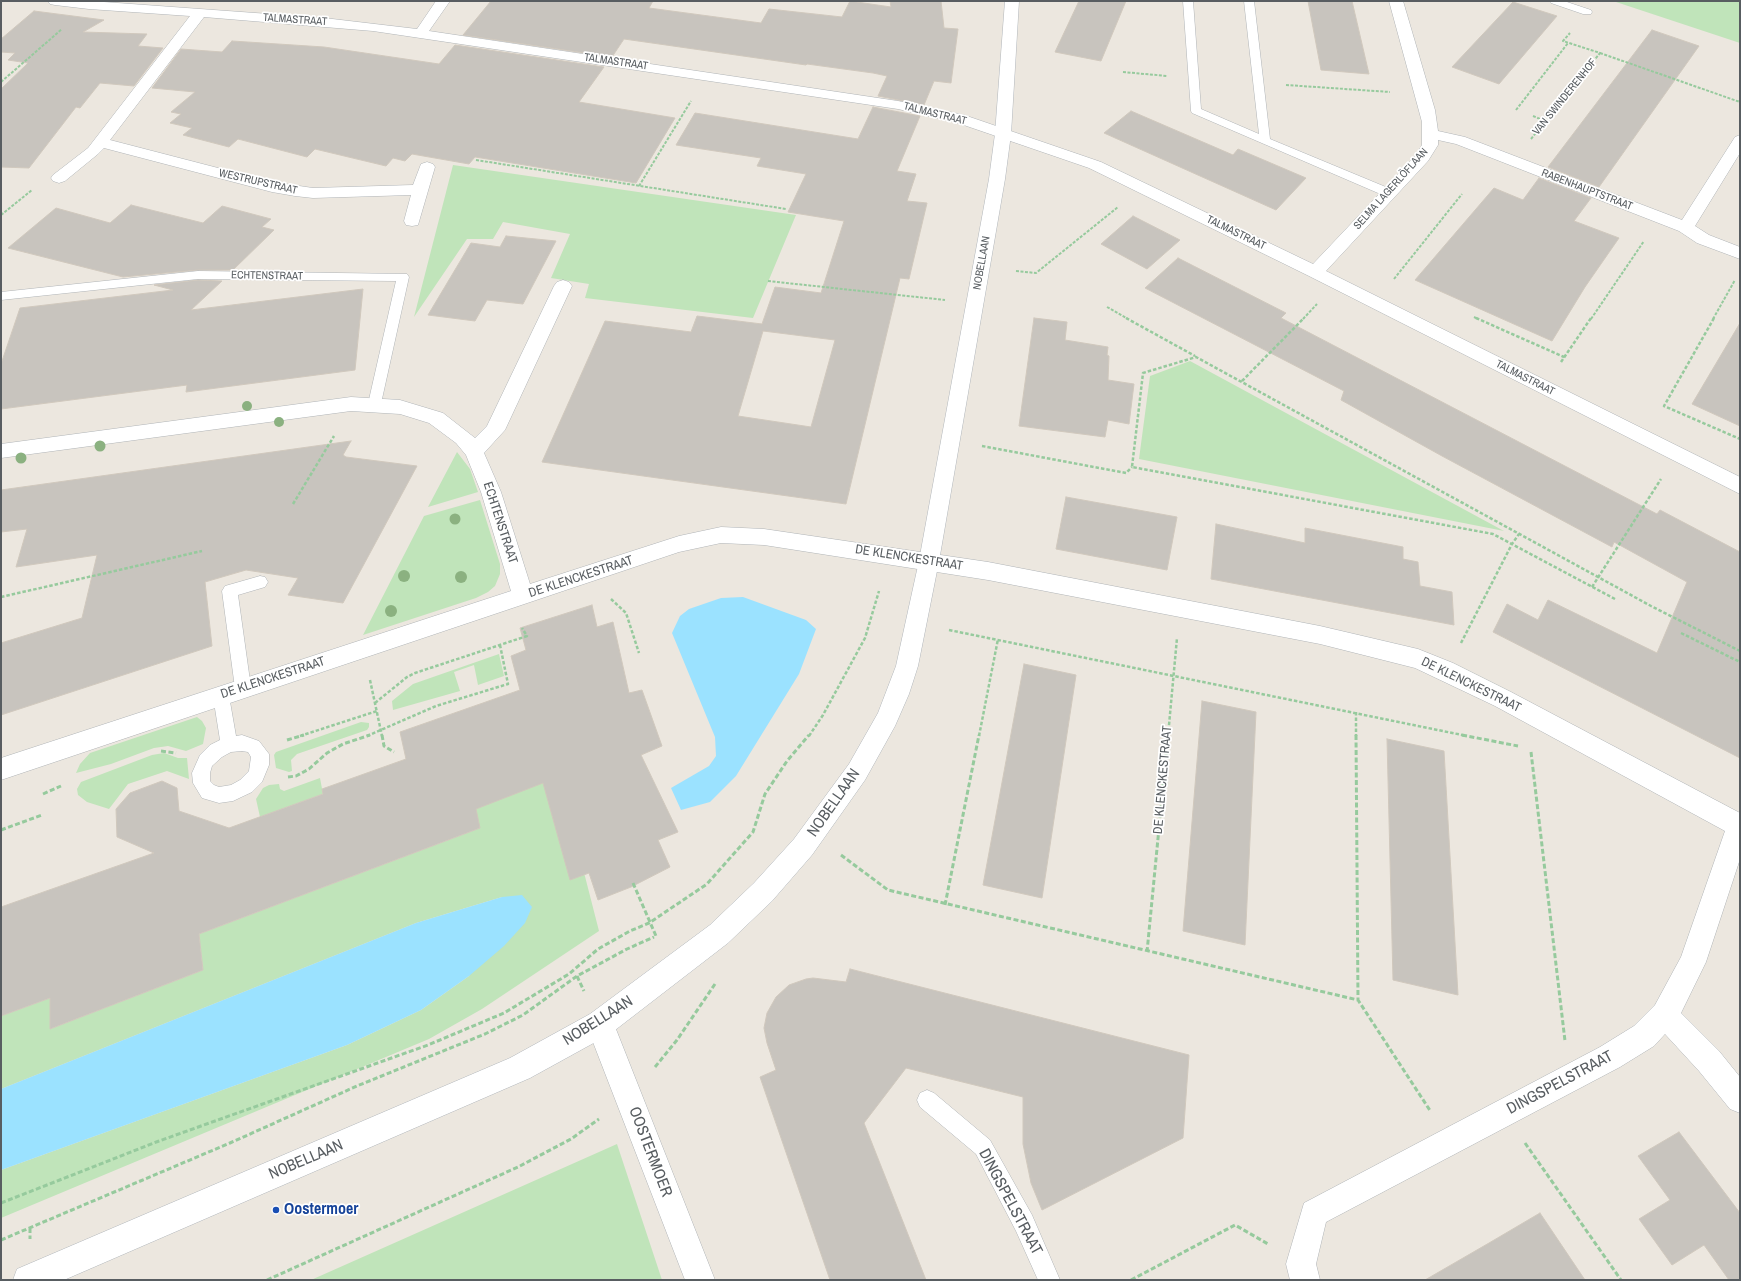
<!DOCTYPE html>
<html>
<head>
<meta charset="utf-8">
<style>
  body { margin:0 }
  #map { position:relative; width:1741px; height:1281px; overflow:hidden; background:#ece7df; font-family:"Archivo Narrow",sans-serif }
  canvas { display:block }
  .frame { position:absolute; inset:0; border:2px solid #585d61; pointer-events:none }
</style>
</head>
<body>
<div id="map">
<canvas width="1741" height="1281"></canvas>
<div class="frame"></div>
</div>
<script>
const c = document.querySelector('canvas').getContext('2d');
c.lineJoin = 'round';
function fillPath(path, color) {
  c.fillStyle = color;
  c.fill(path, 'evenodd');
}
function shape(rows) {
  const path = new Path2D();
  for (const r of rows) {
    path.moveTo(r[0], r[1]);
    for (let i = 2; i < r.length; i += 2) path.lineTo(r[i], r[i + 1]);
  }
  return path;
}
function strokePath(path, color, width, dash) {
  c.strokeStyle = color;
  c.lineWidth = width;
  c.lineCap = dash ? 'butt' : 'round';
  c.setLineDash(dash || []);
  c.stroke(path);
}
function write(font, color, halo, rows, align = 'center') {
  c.font = font + ' "Archivo Narrow",sans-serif';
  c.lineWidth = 3.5;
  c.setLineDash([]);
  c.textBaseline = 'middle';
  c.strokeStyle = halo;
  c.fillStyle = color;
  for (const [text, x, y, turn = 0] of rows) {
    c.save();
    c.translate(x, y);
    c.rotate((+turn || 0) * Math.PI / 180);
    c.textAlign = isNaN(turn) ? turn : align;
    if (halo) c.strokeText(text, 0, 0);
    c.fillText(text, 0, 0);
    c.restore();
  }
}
fillPath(shape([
  [1613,1,1740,1,1740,43],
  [453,165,796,215,753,318,585,298,589,284,551,278,570,234,503,222,493,239,467,239,414,317],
  [1190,361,1504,531,1139,459,1150,376],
  [457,452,470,469,478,492,428,507],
  [480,500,500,564,500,574,495,586,488,592,476,598,363,635,424,516],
  [499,654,504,676,478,685,474,665,454,672,460,691,393,710,392,701,413,684],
  [197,717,202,721,206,728,203,744,186,751,168,746,154,748,111,764,76,773,80,764,90,753],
  [361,722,369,723,369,727,367,730,297,754,291,760,292,771,289,772,276,768,274,755,276,752],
  [164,753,178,758,187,758,189,779,167,771,128,784,109,809,87,802,78,795,77,789,81,782,152,755],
  [558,771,599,931,482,1009,429,1039,1,1218,1,1170,347,1045,421,1010,469,976,502,897,416,923,1,1089,1,1016,50,998,50,1029,203,970,199,934,480,828,469,810],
  [320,778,323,794,260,817,256,799,263,788,269,785,279,784,280,789,284,791],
  [617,1144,662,1280,311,1280]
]), '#c0e4ba');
fillPath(shape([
  [743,597,806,620,816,629,799,674,736,776,710,802,681,810,671,788,709,766,716,756,715,737,672,633,680,616,689,609,721,598],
  [522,895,532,907,525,923,504,946,469,976,421,1010,347,1045,1,1170,1,1089,416,923,502,897]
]), '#9be2ff');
const building = shape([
  [491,1,653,1,649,8,761,23,769,9,842,17,850,1,891,7,890,1,941,1,944,28,958,29,951,83,934,81,924,105,878,96,887,76,873,73,807,64,806,65,624,39,612,57,463,35,491,1],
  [1079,1,1126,1,1101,61,1055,52,1079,1],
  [1308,1,1352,1,1369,74,1321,70,1308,1],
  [1513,2,1557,16,1499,84,1452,67,1513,2],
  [34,11,104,20,83,32,147,34,138,46,163,48,134,86,100,83,80,108,76,107,29,168,1,167,1,89,28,63,8,60,15,53,1,52,1,39,34,11],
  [1652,30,1699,46,1599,187,1548,167,1652,30],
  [232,41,324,47,439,64,455,45,604,67,579,102,675,118,636,183,475,157,469,164,412,154,405,161,393,158,386,166,315,149,307,157,238,139,229,147,183,135,192,128,170,123,181,114,171,112,195,92,152,88,181,49,222,52,232,41],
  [873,107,920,116,897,171,916,174,907,201,927,203,909,279,900,278,846,504,542,462,605,321,691,332,697,316,762,324,775,287,821,293,844,221,788,212,806,174,757,166,761,158,676,145,695,113,858,139,873,107],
  [763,331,835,340,811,427,738,416,763,331],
  [1131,111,1233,155,1238,149,1306,178,1276,210,1104,133,1131,111],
  [1539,178,1591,198,1574,221,1619,238,1585,287,1552,341,1415,280,1494,188,1523,200,1539,178],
  [131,205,203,223,222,206,271,219,262,227,274,230,233,270,198,270,123,277,8,248,56,208,110,223,131,205],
  [1133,216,1180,240,1147,269,1101,244,1133,216],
  [506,236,556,241,523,304,487,300,475,321,428,315,471,243,500,247,506,236],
  [1178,258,1286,313,1281,318,1657,514,1660,510,1740,552,1740,758,1493,632,1507,604,1538,620,1548,600,1657,653,1687,582,1614,542,1612,547,1442,456,1341,400,1344,391,1145,288,1178,258],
  [198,280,222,281,191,310,363,289,355,370,186,392,187,385,1,409,1,364,20,308,173,290,154,285,198,280],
  [1034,318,1067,322,1065,340,1108,347,1107,355,1109,356,1108,380,1134,384,1129,424,1108,420,1105,437,1019,426,1034,318],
  [1740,323,1740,426,1692,404,1740,323],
  [351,441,343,455,346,457,417,466,343,603,288,595,298,578,246,570,205,582,212,646,1,715,1,643,82,618,97,555,16,567,27,529,1,532,1,490,351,441],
  [1066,497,1177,517,1167,570,1056,549,1066,497],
  [1216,524,1305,543,1305,528,1403,547,1403,559,1418,562,1420,586,1452,592,1454,625,1211,579,1216,524],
  [592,605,597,627,613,622,629,693,642,690,662,746,641,755,678,832,658,840,670,867,631,887,598,900,589,873,570,880,543,783,476,809,480,828,199,934,203,970,50,1029,50,998,1,1016,1,907,154,853,117,837,116,809,130,793,162,781,177,788,179,811,229,828,323,794,322,789,406,759,400,732,520,690,511,656,526,650,520,628,592,605],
  [1024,664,1076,675,1042,898,983,885,1024,664],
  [1202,701,1256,712,1245,945,1183,931,1202,701],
  [1387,739,1444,751,1458,995,1393,980,1387,739],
  [850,969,1189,1055,1183,1138,1042,1210,1031,1183,1023,1144,1023,1097,906,1068,864,1123,926,1280,830,1280,760,1077,776,1070,767,1043,764,1028,767,1013,776,997,789,985,806,979,813,978,846,982,850,969],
  [1679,1132,1740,1213,1740,1280,1729,1280,1704,1245,1672,1265,1639,1219,1670,1200,1638,1156,1679,1132],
  [1540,1213,1585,1280,1425,1280,1489,1243,1540,1213]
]);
fillPath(building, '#c8c4be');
strokePath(building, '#d0c8bd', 1);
const lane = shape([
  [1183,1,1193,1,1201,109,1259,134,1244,1,1254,1,1270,139,1393,190,1395,193,1393,196,1385,196,1192,113,1191,111,1183,1],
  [1549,1,1564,1,1591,10,1592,12,1591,14,1583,14,1551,3,1549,1],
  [198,271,407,274,409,277,380,408,375,409,370,408,368,404,396,281,198,279,1,300,1,292,198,271],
  [260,576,265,577,268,582,265,587,238,595,251,688,249,693,243,695,237,693,235,688,222,591,225,586,260,576],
  [221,689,227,691,229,696,236,736,242,735,259,741,269,754,269,765,262,782,252,792,233,801,219,803,202,798,193,783,192,773,200,755,210,745,220,740,213,696,215,691,221,689],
  [242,751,248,752,251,757,249,771,240,780,231,785,219,787,214,785,210,781,210,773,212,766,222,757,231,752,242,751],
  [927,1090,934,1093,990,1140,1032,1215,1060,1280,1038,1280,1016,1231,976,1154,920,1107,917,1100,920,1093,927,1090]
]);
const street = shape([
  [48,1,90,1,324,18,417,29,436,1,450,1,429,31,898,101,964,115,1101,162,1313,264,1416,155,1422,145,1422,122,1389,1,1403,1,1435,110,1438,131,1465,137,1682,220,1735,137,1740,135,1740,153,1695,226,1709,235,1740,247,1740,259,1697,243,1679,231,1456,144,1438,140,1438,145,1428,161,1326,271,1740,477,1740,494,1309,276,1089,168,955,122,898,109,373,31,204,17,110,140,272,182,313,188,413,185,421,164,427,162,433,164,435,167,418,225,412,226,406,225,404,221,411,195,313,198,295,196,272,192,104,148,98,154,65,181,59,183,53,181,51,178,53,175,88,148,190,16,89,9,55,5,50,4,48,1],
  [563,280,569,282,572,286,505,430,484,453,501,492,530,584,679,536,721,527,764,529,988,562,1320,626,1418,649,1453,663,1511,692,1740,813,1740,859,1706,962,1681,1013,1719,1051,1740,1077,1740,1113,1730,1109,1699,1071,1665,1034,1654,1046,1620,1067,1326,1222,1316,1264,1320,1280,1290,1280,1286,1264,1304,1203,1600,1047,1634,1026,1655,1005,1681,957,1725,831,1495,706,1415,668,1320,644,988,580,764,545,721,543,679,552,1,780,1,758,511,591,481,492,466,455,456,443,429,423,400,414,351,411,1,458,1,444,351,397,400,400,443,413,475,438,487,426,554,286,557,282,563,280],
  [600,1010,610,1014,715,1280,685,1280,586,1024,590,1014,600,1010]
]);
const secondary = shape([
  [1005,1,1019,1,1011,134,1005,179,939,561,918,666,909,694,895,726,865,780,812,855,772,901,728,943,610,1034,530,1078,64,1280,13,1280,17,1269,510,1058,590,1014,710,925,754,883,794,839,849,764,878,713,896,666,919,561,989,179,995,134,1005,1]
]);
strokePath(lane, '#b0b4b7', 1);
strokePath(street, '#b0b4b7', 1);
strokePath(secondary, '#b1b6bb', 1);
strokePath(shape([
  [1600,53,1740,102],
  [1123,72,1167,76],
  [1,82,62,29],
  [1286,85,1390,92],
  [1516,110,1568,43],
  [1533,116,1545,121],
  [1531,139,1600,53,1563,41,1570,33],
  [476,160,786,209],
  [639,186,691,101],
  [1,215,32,190],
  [1016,271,1036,273,1118,207],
  [1394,279,1462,194],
  [768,281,945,300],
  [1107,307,1128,319],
  [1474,317,1478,319],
  [1303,319,1317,304],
  [1591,319,1644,241],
  [1713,319,1735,280]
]), '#96ca9d', 2, [3, 1.5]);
strokePath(shape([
  [1126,318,1195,356],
  [1476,318,1564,357],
  [1714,318,1664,406,1740,439],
  [1561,362,1591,318],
  [1242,381,1304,318],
  [982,446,1126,473,1132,467],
  [293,504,334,436],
  [1592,587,1661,479],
  [1,597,202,551],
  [611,599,626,613,639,653],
  [1615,599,1493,534,1132,467,1143,373,1196,357,1651,606,1740,651],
  [949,630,1467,736],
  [1681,633,1740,662],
  [1461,643,1512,544,1519,534],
  [370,680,382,736],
  [375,703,407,677,415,673,527,636,522,628],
  [1356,712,1356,736],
  [300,736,377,711],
  [367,736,436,706,508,684,500,645],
  [809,736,823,715,865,638,879,591],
  [979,736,998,639],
  [1168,736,1177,638]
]), '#96ca9d', 2.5, [3.5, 2]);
strokePath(shape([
  [382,735,384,746,394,752],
  [1356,735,1358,1000],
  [1462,735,1518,746],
  [287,740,304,735],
  [161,751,176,753],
  [1531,752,1565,1041],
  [288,777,296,776,309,769,327,753,343,744,370,735],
  [43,794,61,786],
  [1,830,42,815],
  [841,855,888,890,1358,1000,1431,1112],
  [633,883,656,936],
  [945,905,979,735],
  [1147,952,1168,735],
  [577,976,584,991],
  [655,1067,677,1040,715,984],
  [1525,1143,1621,1280],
  [1,1203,159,1141,428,1045,504,1013,569,974,598,949,630,931,649,923,707,884,753,832,765,794,787,761,809,735],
  [30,1228,30,1239],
  [1,1240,230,1143,357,1086,485,1034,523,1015,577,976,627,949,654,937],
  [267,1280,518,1167,571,1139,599,1119],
  [1131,1280,1235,1225,1268,1244]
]), '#96ca9d', 3, [5, 2.5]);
fillPath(lane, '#fff');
fillPath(street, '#fff');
fillPath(secondary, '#fff');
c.fillStyle = '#8bb180';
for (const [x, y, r] of [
  [247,406,5],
  [279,422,5],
  [100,446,5.5],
  [21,458,5.5],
  [455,519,5.5],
  [404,576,6],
  [461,577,6],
  [391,611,6]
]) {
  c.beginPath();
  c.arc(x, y, r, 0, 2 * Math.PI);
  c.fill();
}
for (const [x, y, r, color] of [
  [276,1210,4,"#1a4fb4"]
]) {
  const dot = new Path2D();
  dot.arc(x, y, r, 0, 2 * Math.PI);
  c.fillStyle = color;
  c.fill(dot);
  strokePath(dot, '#fff', 1.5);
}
write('11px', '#585d61', '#fff', [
  ["TALMASTRAAT",295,20,4],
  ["TALMASTRAAT",616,62,8],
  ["VAN SWINDERENHOF",1565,97,-51],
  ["TALMASTRAAT",935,114,14],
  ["WESTRUPSTRAAT",258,182,13],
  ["SELMA LAGERLÖFLAAN",1391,189,-48],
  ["RABENHAUPTSTRAAT",1587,190,21],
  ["TALMASTRAAT",1236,233,26],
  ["NOBELLAAN",982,263,-80],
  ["ECHTENSTRAAT",267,276,1],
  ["TALMASTRAAT",1525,378,27]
]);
write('13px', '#585d61', '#fff', [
  ["ECHTENSTRAAT",500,523,72],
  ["DE KLENCKESTRAAT",909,558,9],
  ["DE KLENCKESTRAAT",581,577,-18],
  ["DE KLENCKESTRAAT",273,678,-18],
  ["DE KLENCKESTRAAT",1471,685,26],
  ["DE KLENCKESTRAAT",1163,780,-85]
]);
write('16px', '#585d61', '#fff', [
  ["NOBELLAAN",834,803,-55],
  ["NOBELLAAN",598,1021,-32],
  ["DINGSPELSTRAAT",1560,1083,-28],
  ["OOSTERMOER",650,1152,69],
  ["NOBELLAAN",306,1160,-23],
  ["DINGSPELSTRAAT",1010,1202,62]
]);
write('bold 16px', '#164399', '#fff', [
  ["Oostermoer",284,1210]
], 'left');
</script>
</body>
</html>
